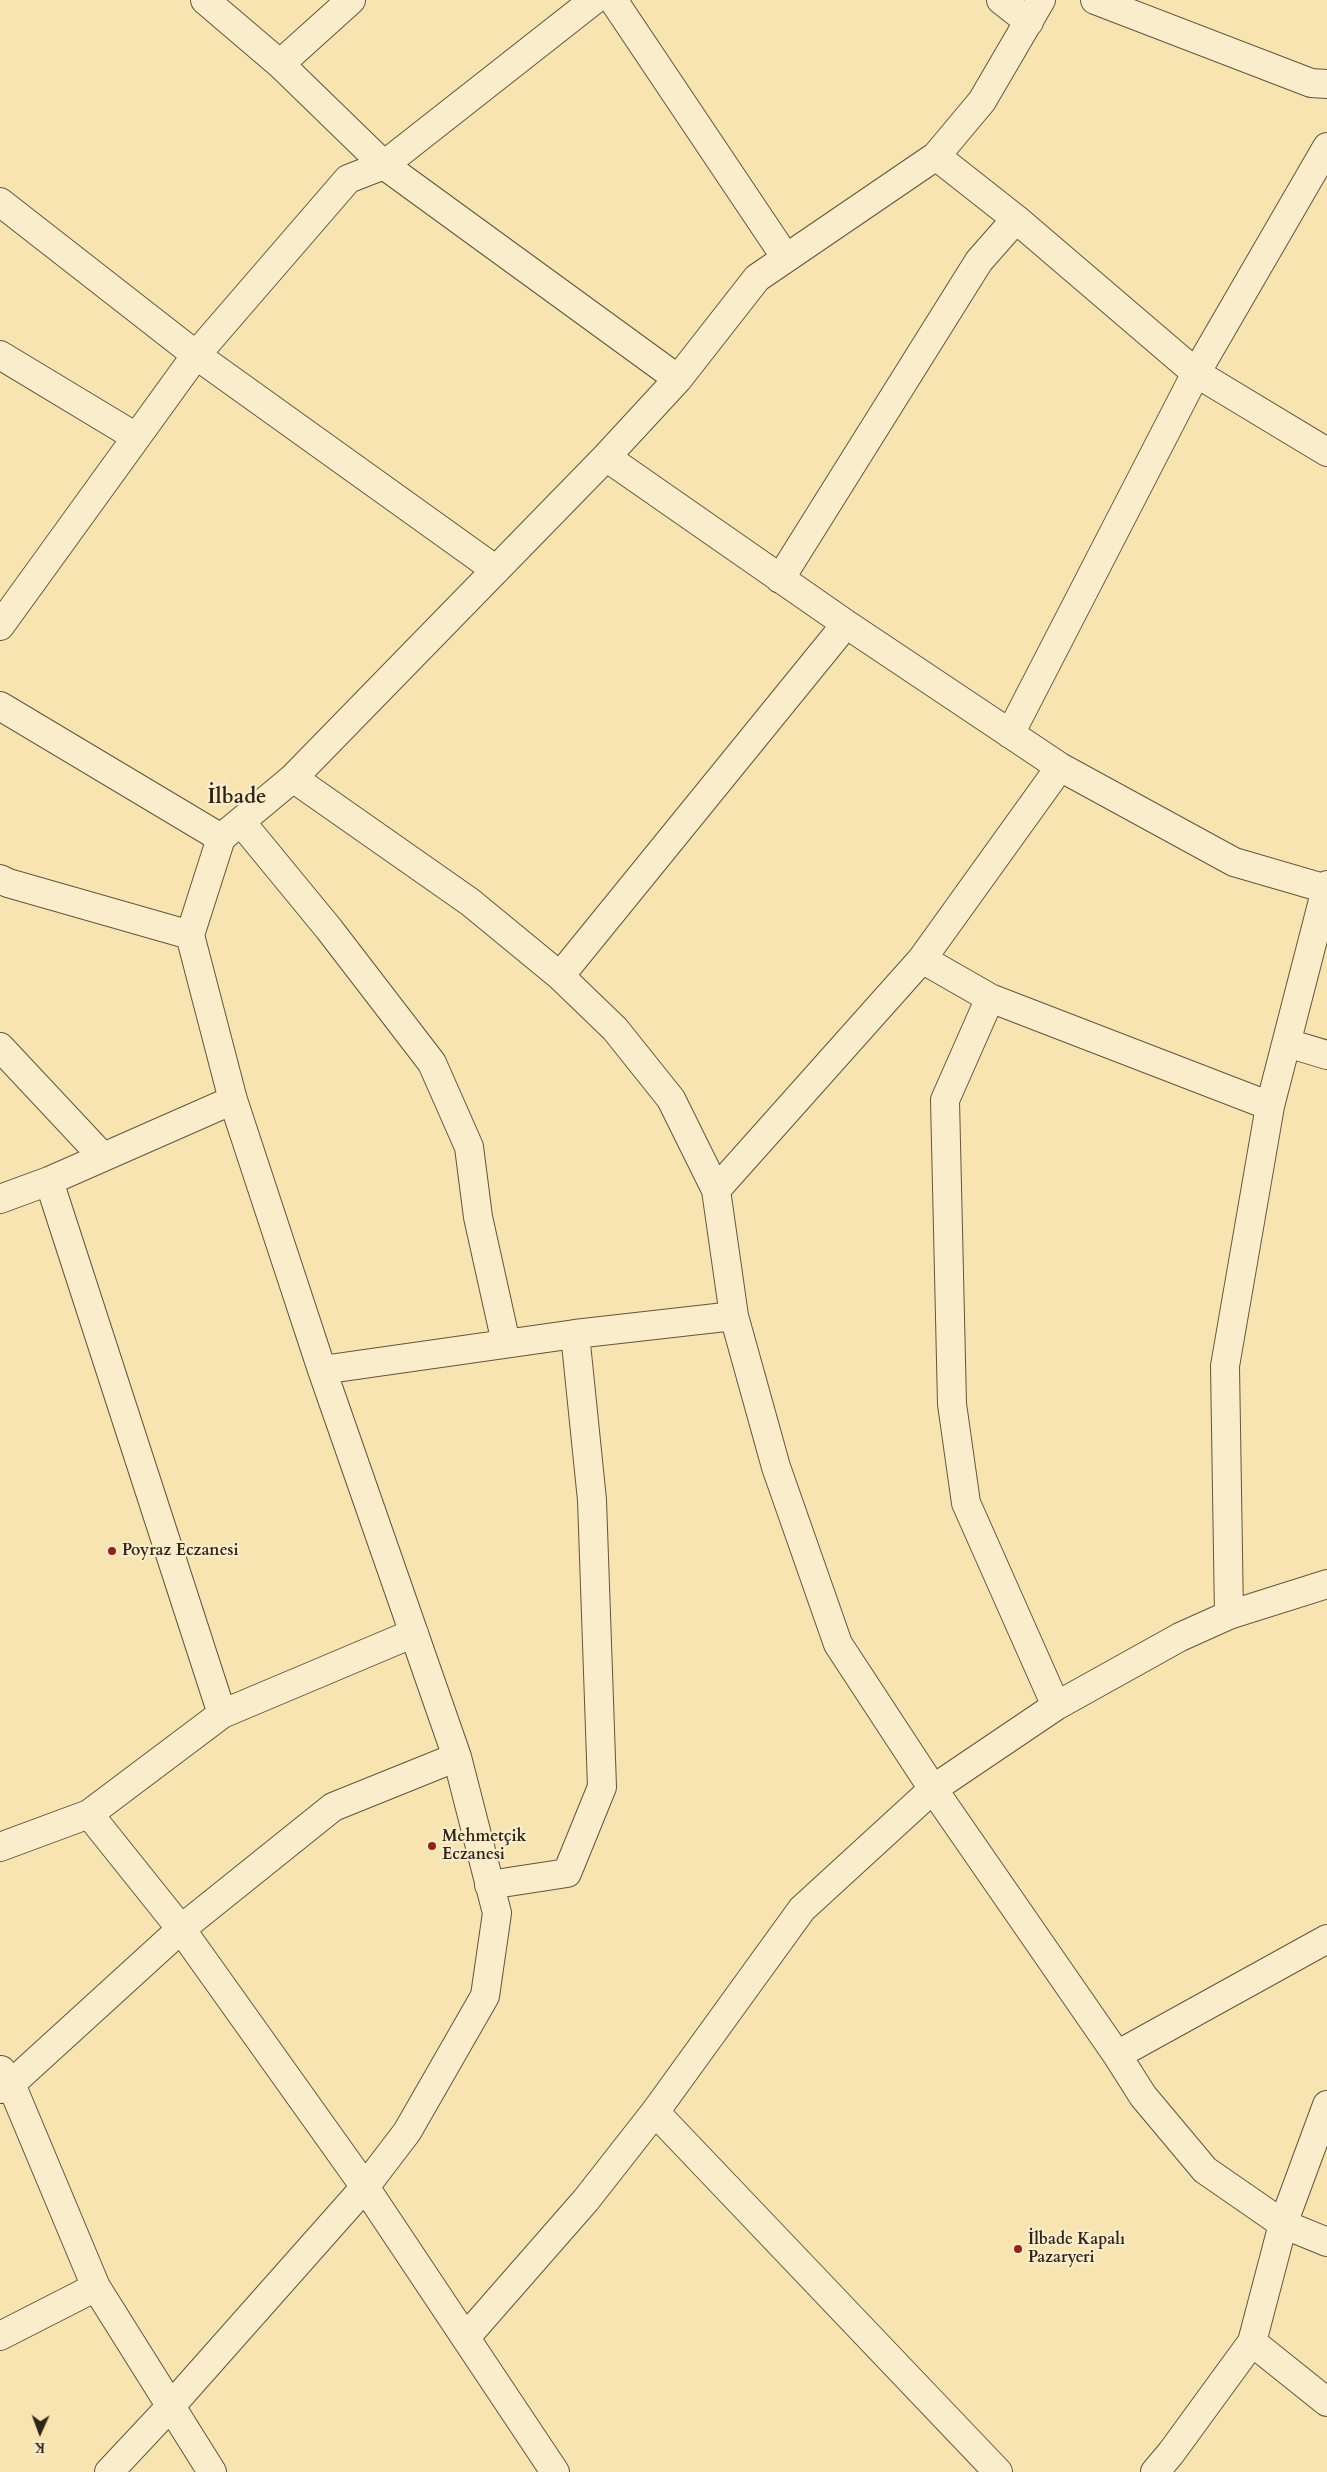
<!DOCTYPE html>
<html>
<head>
<meta charset="utf-8">
<style>
  body { margin:0 }
  #map { position:relative; width:1327px; height:2472px; overflow:hidden; background:#f7e4b0; font-family:Cardo,serif }
  canvas { display:block }
  .north { position:absolute; left:15px; top:2407px; width:50px; height:50px; -webkit-text-stroke:4px #faedcc; paint-order:stroke; rotate:182deg; font-size:14px; font-weight:700; line-height:20px; text-align:center; color:#312518 }
  .north::after { content:''; display:block; margin:auto; width:18px; height:22px; background:#312518; clip-path:polygon(50% 0,100% 100%,50% 72%,0 100%) }
</style>
</head>
<body>
<div id="map">
<canvas width="1327" height="2472"></canvas>
<div class="north">K</div>
</div>
<script>
const c = document.querySelector('canvas').getContext('2d');
c.lineJoin = 'round';
function shape(rows) {
  const path = new Path2D();
  for (const r of rows) {
    path.moveTo(r[0], r[1]);
    for (let i = 2; i < r.length; i += 2) path.lineTo(r[i], r[i + 1]);
  }
  return path;
}
function strokePath(path, color, width, dash) {
  c.strokeStyle = color;
  c.lineWidth = width;
  c.lineCap = dash ? 'butt' : 'round';
  c.setLineDash(dash || []);
  c.stroke(path);
}
function write(font, color, halo, rows, align = 'center') {
  c.font = font + ' Cardo,serif';
  c.lineWidth = 4.5;
  c.setLineDash([]);
  c.textBaseline = 'middle';
  c.strokeStyle = halo;
  c.fillStyle = color;
  for (const [text, x, y, turn = 0] of rows) {
    c.save();
    c.translate(x, y);
    c.rotate((+turn || 0) * Math.PI / 180);
    c.textAlign = isNaN(turn) ? turn : align;
    if (halo) c.strokeText(text, 0, 0);
    c.fillText(text, 0, 0);
    c.restore();
  }
}
const minor = shape([
  [205,0,280,64,384,165,678,379],
  [613,0,786,258],
  [1001,0,1029,22],
  [1095,0,1311,83,1327,84],
  [280,64,351,0],
  [936,156,1016,219,1196,373,1327,452],
  [0,202,196,355,496,570],
  [0,355,136,437],
  [606,457,846,624,1060,767,1234,862,1327,889],
  [780,579,979,261,1016,219],
  [0,626,196,355,348,179,384,165,594,0],
  [0,706,221,838],
  [1010,734,1196,373,1327,147],
  [293,778,470,902,560,976,615,1029,671,1099,716,1190,734,1316,776,1467,838,1644,933,1789,1117,2055,1143,2096,1205,2170,1283,2224,1327,2242],
  [241,822,329,929,432,1063,469,1147,478,1217,506,1343],
  [0,879,8,883,190,935],
  [922,959,990,998,1270,1106],
  [560,976,846,624],
  [990,998,945,1100,952,1404,966,1503,1056,1706],
  [1287,1043,1327,1055],
  [0,1047,103,1157],
  [49,1181,222,1714],
  [716,1190,922,959,1060,767],
  [0,1199,49,1181,233,1100],
  [322,1370,575,1334,734,1316],
  [1229,1615,1225,1366,1270,1106,1327,885],
  [89,1814,181,1929,365,2187,555,2472],
  [0,1847,89,1814,222,1714,414,1633],
  [489,1885,567,1873,602,1787,592,1500,575,1334],
  [1117,2055,1327,1939],
  [1,2070,11,2084,96,2287,212,2472],
  [0,2089,11,2084,181,1929,333,1807,457,1757],
  [655,2112,998,2472],
  [0,2336,96,2287],
  [467,2336,586,2200,655,2112,802,1909,933,1789,1056,1706,1180,1637,1229,1615,1327,1584],
  [1252,2342,1327,2402],
  [109,2472,170,2407,365,2187,407,2132,485,1996,497,1913,457,1757,322,1370,233,1100,190,935,221,838,293,778,606,457,678,379,757,278,936,156,982,101,1041,0],
  [1155,2472,1171,2453,1252,2342,1283,2224,1327,2105]
]);
strokePath(minor, '#62553e', 30);
strokePath(minor, '#faedcc', 28);
for (const [x, y, r, color] of [
  [112,1551,5,"#8f2418"],
  [432,1846,5,"#8f2418"],
  [1018,2249,5,"#8f2418"]
]) {
  const dot = new Path2D();
  dot.arc(x, y, r, 0, 2 * Math.PI);
  c.fillStyle = color;
  c.fill(dot);
  strokePath(dot, '#faedcc', 2);
}
write('bold 16px', '#312518', '#faedcc', [
  ["Poyraz Eczanesi",122,1551],
  ["Mehmetçik",442,1837],
  ["Eczanesi",442,1855],
  ["İlbade Kapalı",1028,2240],
  ["Pazaryeri",1028,2258]
], 'left');
write('bold 21px', '#312518', '#faedcc', [
  ["İlbade",237,798]
]);
</script>
</body>
</html>
